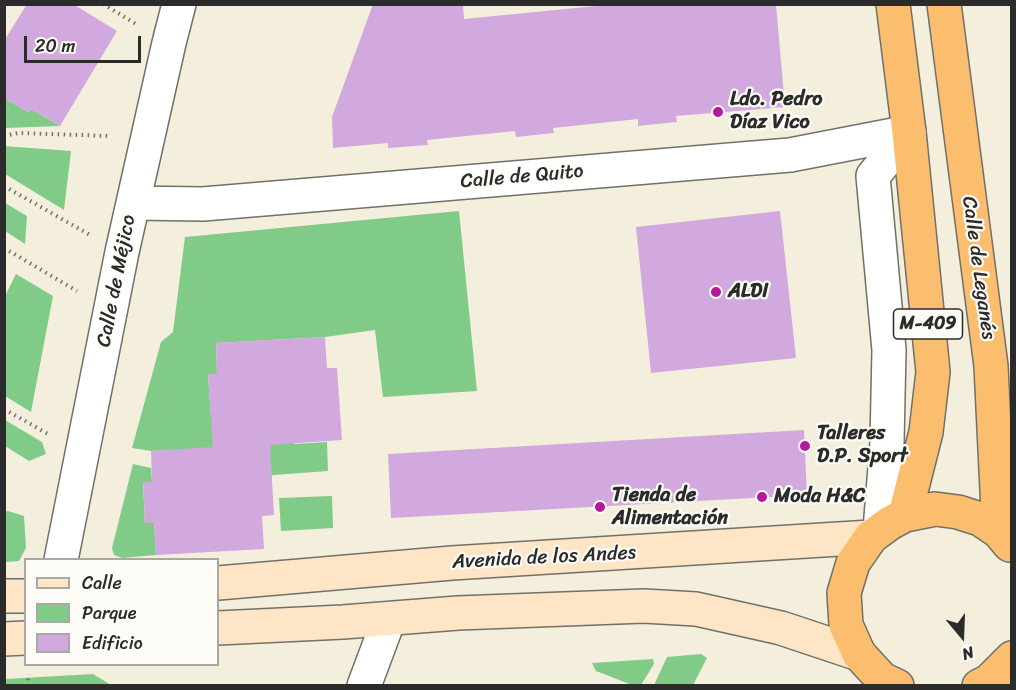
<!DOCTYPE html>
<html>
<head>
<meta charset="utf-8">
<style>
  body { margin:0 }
  #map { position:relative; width:1016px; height:690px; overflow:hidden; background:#f4efdc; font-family:Sriracha,sans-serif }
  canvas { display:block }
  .frame { position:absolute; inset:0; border:6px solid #2b2b2b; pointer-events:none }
  .legend { position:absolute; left:24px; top:558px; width:195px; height:108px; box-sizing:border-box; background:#fdfcf7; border:2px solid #a9a8a5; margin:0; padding:8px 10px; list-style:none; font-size:18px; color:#2b2b2b }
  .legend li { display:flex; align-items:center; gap:12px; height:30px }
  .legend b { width:30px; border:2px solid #a9a8a5 }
  .north { position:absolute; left:932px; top:606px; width:60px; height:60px; -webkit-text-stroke:4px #fdfcf7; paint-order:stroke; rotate:161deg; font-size:16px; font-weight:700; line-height:24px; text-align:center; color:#2b2b2b }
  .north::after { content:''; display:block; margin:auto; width:21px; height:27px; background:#2b2b2b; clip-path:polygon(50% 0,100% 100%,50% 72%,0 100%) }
  .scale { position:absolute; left:24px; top:36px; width:117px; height:27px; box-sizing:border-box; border:3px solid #2b2b2b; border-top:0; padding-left:8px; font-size:18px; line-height:21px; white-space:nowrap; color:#2b2b2b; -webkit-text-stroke:4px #fdfcf7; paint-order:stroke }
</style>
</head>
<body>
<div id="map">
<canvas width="1016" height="690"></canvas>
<div class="frame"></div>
<ul class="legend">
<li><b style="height:8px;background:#fde5c5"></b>Calle</li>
<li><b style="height:16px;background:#81cb88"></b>Parque</li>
<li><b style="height:16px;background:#d1a9df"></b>Edificio</li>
</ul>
<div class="north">N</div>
<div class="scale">20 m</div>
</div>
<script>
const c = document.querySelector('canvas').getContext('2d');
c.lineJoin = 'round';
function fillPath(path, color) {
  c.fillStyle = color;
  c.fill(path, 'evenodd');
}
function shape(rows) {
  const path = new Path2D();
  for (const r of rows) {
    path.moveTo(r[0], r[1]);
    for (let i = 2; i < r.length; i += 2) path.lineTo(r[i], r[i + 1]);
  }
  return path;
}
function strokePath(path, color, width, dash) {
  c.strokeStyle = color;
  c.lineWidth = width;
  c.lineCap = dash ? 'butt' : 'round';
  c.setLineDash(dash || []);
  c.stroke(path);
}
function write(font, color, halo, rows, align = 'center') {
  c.font = font + ' Sriracha,sans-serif';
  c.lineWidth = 4.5;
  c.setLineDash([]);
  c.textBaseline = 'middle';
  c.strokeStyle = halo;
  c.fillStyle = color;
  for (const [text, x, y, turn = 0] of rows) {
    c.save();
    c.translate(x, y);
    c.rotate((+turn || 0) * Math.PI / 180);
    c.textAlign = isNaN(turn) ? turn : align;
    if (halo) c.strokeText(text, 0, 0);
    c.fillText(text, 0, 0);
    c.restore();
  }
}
fillPath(shape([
  [4,98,28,112,31,109,60,126,5,128],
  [4,146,71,151,64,210,5,174],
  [5,203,27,216,25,244,5,231],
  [459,211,477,391,383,397,375,330,325,337,216,343,217,374,208,375,211,415,222,448,151,451,132,448,161,342,173,332,185,237],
  [16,274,53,296,31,412,5,396,5,296],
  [292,410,294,444,327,442,328,471,261,476,257,413],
  [5,420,42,442,46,454,29,461,5,446],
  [133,464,151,468,152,482,143,483,145,523,154,523,156,555,122,558,114,555,112,548],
  [332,496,333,528,281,531,279,498],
  [8,511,24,516,26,548,19,561,5,562,5,512],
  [701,654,707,658,693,685,654,685,667,657],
  [653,659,654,664,641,685,632,685,596,671,592,663],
  [93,674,111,685,5,685,5,679]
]), '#81cb88');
fillPath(shape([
  [27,4,73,4,117,31,60,126,31,109,28,112,4,98,4,41],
  [373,4,463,4,464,19,616,4,776,4,785,107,676,116,677,122,638,126,638,119,553,128,554,133,516,137,515,131,427,140,428,145,388,148,388,143,333,148,332,117],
  [780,211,796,358,651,373,636,227],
  [325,337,327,368,337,368,342,440,270,445,274,515,262,516,264,549,156,555,154,523,145,523,143,482,152,482,151,451,213,447,208,374,217,374,216,343],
  [804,430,807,495,391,518,388,454]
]), '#d1a9df');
const minor = shape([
  [133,203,203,204,790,155,909,132],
  [880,530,887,442,889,350,873,176,909,132],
  [61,560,122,252,169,43,179,4],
  [364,686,389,619]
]);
const secondary = shape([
  [218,583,452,563,871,537],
  [4,596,26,596],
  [218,628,343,622,458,613,644,606,696,609,781,628,859,654],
  [4,639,26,638]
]);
const trunk = shape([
  [893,4,909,132,933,372,926,432,905,515],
  [944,4,991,366,999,532],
  [897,686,882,679,859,654,846,625,844,593,853,563,871,537,890,523,905,515,935,509,958,512,980,519,999,532,1010,545],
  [979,686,989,681,1012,658]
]);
strokePath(minor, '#717069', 36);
strokePath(secondary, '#717069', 36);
strokePath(trunk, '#717069', 36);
strokePath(shape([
  [103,4,136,24],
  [4,136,18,133,111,136],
  [4,186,90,235],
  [4,248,77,291],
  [4,409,48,434],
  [27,686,29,674]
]), '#717069', 4, [1.5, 4.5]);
strokePath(minor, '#fff', 33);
strokePath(secondary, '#fde5c5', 33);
strokePath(trunk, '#fbbd6e', 33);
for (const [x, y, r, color] of [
  [718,112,6,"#b5179e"],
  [716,292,6,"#b5179e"],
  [805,446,6,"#b5179e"],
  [762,497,6,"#b5179e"],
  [600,507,6,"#b5179e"]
]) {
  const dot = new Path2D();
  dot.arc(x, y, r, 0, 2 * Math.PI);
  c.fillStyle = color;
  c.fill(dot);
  strokePath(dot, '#fdfcf7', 2);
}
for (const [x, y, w] of [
  [928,324,69]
]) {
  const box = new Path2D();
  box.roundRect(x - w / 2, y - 15, w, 30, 4.5);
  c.fillStyle = '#fdfcf7';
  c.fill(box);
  strokePath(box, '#2b2b2b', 1.5);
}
write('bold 18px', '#2b2b2b', null, [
  ["M-409",928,324]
]);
write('bold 20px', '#2b2b2b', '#fdfcf7', [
  ["Ldo. Pedro",730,100],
  ["Díaz Vico",730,123],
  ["ALDI",728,292],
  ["Talleres",817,434],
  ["D.P. Sport",817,457],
  ["Tienda de",612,496],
  ["Alimentación",612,519],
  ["Moda H&C",774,497]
], 'left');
write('20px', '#2b2b2b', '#fdfcf7', [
  ["Calle de Quito",522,177,-5],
  ["Calle de Leganés",978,268,82],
  ["Calle de Méjico",117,281,-79],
  ["Avenida de los Andes",544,558,-3]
]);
</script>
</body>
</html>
